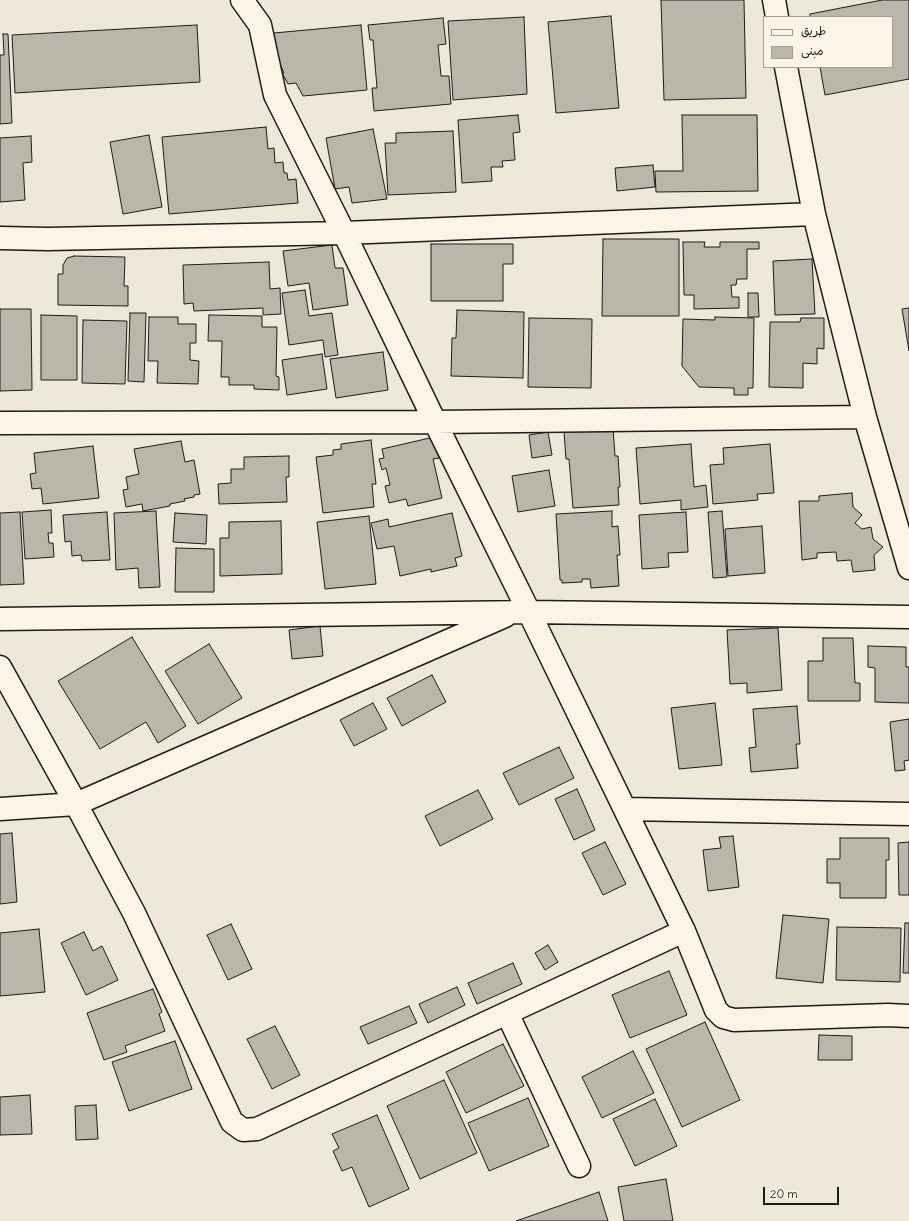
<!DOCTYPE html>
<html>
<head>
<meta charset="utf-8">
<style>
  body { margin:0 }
  #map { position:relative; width:909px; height:1221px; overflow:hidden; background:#eee8d9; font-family:Delius,"Playpen Sans Arabic",sans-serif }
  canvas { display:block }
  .legend { position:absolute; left:763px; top:16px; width:130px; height:52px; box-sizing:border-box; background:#fcf5e5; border:1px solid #a29e95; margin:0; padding:5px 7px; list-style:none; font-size:12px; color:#1c1c1c }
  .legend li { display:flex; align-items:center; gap:8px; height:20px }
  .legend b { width:20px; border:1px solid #a29e95 }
  .scale { position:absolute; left:763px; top:1187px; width:76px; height:18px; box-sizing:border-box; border:2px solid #1c1c1c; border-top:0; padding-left:5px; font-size:12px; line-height:14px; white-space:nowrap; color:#1c1c1c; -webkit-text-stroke:3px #fcf5e5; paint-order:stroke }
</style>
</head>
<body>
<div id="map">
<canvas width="909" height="1221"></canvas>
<ul class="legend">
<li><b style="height:5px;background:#fcf5e5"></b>طريق</li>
<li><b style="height:11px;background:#bab6aa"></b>مبنى</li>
</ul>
<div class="scale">20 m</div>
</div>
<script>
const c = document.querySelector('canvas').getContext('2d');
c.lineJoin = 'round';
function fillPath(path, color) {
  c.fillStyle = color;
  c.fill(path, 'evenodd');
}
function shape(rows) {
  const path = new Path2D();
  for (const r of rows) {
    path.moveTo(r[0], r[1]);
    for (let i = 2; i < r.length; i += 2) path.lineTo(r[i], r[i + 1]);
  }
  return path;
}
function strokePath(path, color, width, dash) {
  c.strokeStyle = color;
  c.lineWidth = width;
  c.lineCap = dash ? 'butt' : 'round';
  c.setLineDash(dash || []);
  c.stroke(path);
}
const building = shape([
  [661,0,744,0,746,98,664,100,661,0],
  [882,0,909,0,909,79,825,95,820,67,892,67,892,17,810,17,810,14,882,0],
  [611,16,619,108,556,113,548,22,611,16],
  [524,17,527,94,453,100,448,21,524,17],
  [443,18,446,44,438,45,441,76,449,76,451,104,374,111,372,88,377,88,373,40,370,40,368,25,443,18],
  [197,25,200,82,15,93,12,35,197,25],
  [361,25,367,90,303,96,296,83,288,84,282,73,284,73,280,64,276,65,263,34,361,25],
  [3,34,8,34,12,123,0,124,0,55,4,55,3,34],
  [518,115,520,132,513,133,515,160,502,161,503,167,491,167,492,181,462,183,458,120,518,115],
  [682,115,757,115,758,191,656,192,655,171,683,171,682,115],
  [266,127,268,149,274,148,275,163,283,162,284,173,287,173,288,180,296,179,298,203,169,214,162,137,266,127],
  [373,129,387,199,352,203,349,187,335,189,326,138,373,129],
  [453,131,456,192,388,195,385,143,396,143,396,133,453,131],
  [149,135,162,207,123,214,110,142,149,135],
  [31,136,32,162,23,163,25,200,0,202,0,138,31,136],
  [653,165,655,187,617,191,615,168,653,165],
  [603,239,679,239,679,316,602,316,603,239],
  [683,242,705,242,704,247,720,247,720,242,759,242,759,249,747,249,747,279,737,279,736,285,731,285,732,297,739,297,739,308,694,309,694,295,684,295,683,242],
  [431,244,513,244,513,264,503,264,503,301,431,301,431,244],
  [332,245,335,268,343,268,348,305,313,310,309,283,288,286,283,251,332,245],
  [74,256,125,257,124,286,128,286,128,306,58,305,58,274,63,274,63,265,67,258,74,256],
  [812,259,815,314,775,315,773,261,812,259],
  [269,262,270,289,280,288,281,314,263,315,263,308,194,311,193,303,184,304,183,265,269,262],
  [305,290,309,316,332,313,338,355,325,357,323,340,289,345,282,293,305,290],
  [748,293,758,293,759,317,748,317,748,293],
  [909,308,909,351,902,309,909,308],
  [0,309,31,309,32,390,0,391,0,309],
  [457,310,524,312,523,378,451,376,452,338,456,338,457,310],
  [130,313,146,313,144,382,128,381,130,313],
  [41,315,77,316,77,380,41,380,41,315],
  [209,315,262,316,262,327,277,327,276,376,279,377,279,390,254,389,254,385,229,385,229,377,221,377,222,341,208,341,209,315],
  [149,317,178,317,178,324,196,324,196,343,190,343,190,360,199,361,198,384,157,383,158,361,148,361,149,317],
  [715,317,754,318,753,388,748,388,748,395,734,395,734,388,699,387,682,366,683,319,715,320,715,317],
  [529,318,592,319,591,388,528,387,529,318],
  [801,318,824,318,824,349,817,348,817,364,803,363,803,388,769,387,770,322,800,322,801,318],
  [83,320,127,321,125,384,82,383,83,320],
  [383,352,388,390,336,398,330,359,383,352],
  [322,354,327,389,287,395,282,360,322,354],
  [613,428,615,456,618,456,620,487,618,487,619,505,573,508,569,459,566,459,564,432,613,428],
  [548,432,552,455,532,458,529,435,548,432],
  [434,437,439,458,433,459,442,498,408,506,406,499,389,503,385,486,390,485,386,468,382,470,379,459,384,458,382,449,434,437],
  [371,440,376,484,372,484,374,507,323,513,316,457,333,455,333,450,341,449,341,444,371,440],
  [181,441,185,462,194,460,200,494,194,495,194,497,184,499,185,501,170,504,170,506,143,511,142,504,126,507,123,490,128,489,126,477,139,474,134,449,181,441],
  [691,444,694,487,706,485,708,507,681,510,681,500,640,504,636,448,691,444],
  [770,444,774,493,757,494,758,500,713,504,710,465,724,464,723,448,770,444],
  [93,446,99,498,43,504,41,488,32,489,30,474,36,473,34,453,93,446],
  [289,456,289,477,286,477,287,502,219,504,218,484,231,483,231,469,244,469,244,457,289,456],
  [549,470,555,506,518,512,512,476,549,470],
  [852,493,853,507,862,515,855,523,862,529,871,527,873,539,883,547,874,555,875,570,853,572,851,560,837,561,836,552,817,553,817,558,802,560,799,501,819,501,819,496,852,493],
  [51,510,52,533,48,533,49,543,53,543,54,557,25,559,22,512,51,510],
  [156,511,160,587,139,588,138,568,116,570,114,513,156,511],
  [612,511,612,527,618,526,620,555,617,555,619,586,591,588,590,579,582,579,582,582,562,583,562,580,560,580,556,514,612,511],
  [722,511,727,577,713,578,708,512,722,511],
  [20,512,24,584,0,585,0,513,20,512],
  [107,512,110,560,82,561,81,555,72,556,71,541,65,542,63,515,107,512],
  [686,512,688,552,668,553,669,567,642,569,639,515,686,512],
  [175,513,207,515,206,544,173,542,175,513],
  [452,513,462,556,455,558,457,566,431,572,431,569,400,576,394,546,377,549,371,523,388,519,389,527,452,513],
  [369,516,376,584,325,589,317,522,369,516],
  [281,521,282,574,220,576,220,538,229,538,229,522,281,521],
  [762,526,765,573,728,576,725,529,762,526],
  [176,548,214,549,214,592,175,592,176,548],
  [320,626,323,656,292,659,289,630,320,626],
  [778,628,782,690,747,693,747,683,730,684,727,630,778,628],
  [132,637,186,726,158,743,146,722,100,749,58,681,132,637],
  [823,638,853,638,855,683,860,683,860,701,808,701,808,661,823,661,823,638],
  [209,644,242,698,198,724,165,671,209,644],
  [868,646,906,647,906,667,909,667,909,703,875,702,875,668,868,667,868,646],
  [432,675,446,702,402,726,387,698,432,675],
  [373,703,387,729,354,746,340,720,373,703],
  [715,703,722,765,679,769,671,708,715,703],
  [797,706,800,744,796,744,798,768,751,772,749,748,756,747,753,709,797,706],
  [909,719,909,760,904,761,905,770,895,771,890,722,909,719],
  [559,747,574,778,519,805,503,773,559,747],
  [577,789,595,830,574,840,555,799,577,789],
  [478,790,493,819,440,846,425,816,478,790],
  [12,833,17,902,0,904,0,834,12,833],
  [733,836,739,887,708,891,703,850,721,848,719,837,733,836],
  [840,838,889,838,889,860,886,860,886,898,840,898,840,883,827,883,827,859,840,859,840,838],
  [605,842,626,884,603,895,582,853,605,842],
  [909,842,909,895,899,895,898,843,909,842],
  [783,915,829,919,823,983,776,978,783,915],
  [905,923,909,923,909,973,903,973,905,923],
  [231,924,252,969,228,980,207,935,231,924],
  [837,927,901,928,900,982,836,980,837,927],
  [39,929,45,992,0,996,0,933,39,929],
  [84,932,93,951,102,946,118,980,86,995,61,943,84,932],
  [548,945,558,962,545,970,535,953,548,945],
  [513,963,522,984,477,1004,468,983,513,963],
  [669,971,687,1015,630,1038,612,995,669,971],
  [457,987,465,1005,428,1023,419,1004,457,987],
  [153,989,162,1012,159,1014,165,1031,125,1046,127,1052,104,1060,87,1013,153,989],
  [409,1006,417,1023,368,1044,360,1027,409,1006],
  [705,1022,740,1100,682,1127,646,1049,705,1022],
  [275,1026,300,1075,272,1089,247,1039,275,1026],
  [819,1035,852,1036,852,1060,818,1060,819,1035],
  [175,1041,192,1089,129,1111,112,1062,175,1041],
  [503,1044,524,1086,466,1113,446,1072,503,1044],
  [633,1051,654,1093,602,1118,582,1077,633,1051],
  [444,1080,477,1153,420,1179,387,1106,444,1080],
  [30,1095,32,1134,0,1135,0,1097,30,1095],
  [528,1098,549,1146,489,1171,468,1123,528,1098],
  [655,1099,677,1146,635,1166,613,1119,655,1099],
  [96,1105,98,1139,76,1140,75,1106,96,1105],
  [377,1115,409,1189,369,1207,352,1167,342,1171,333,1151,339,1148,332,1134,377,1115],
  [666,1179,673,1221,624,1221,618,1187,666,1179],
  [599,1192,608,1221,516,1221,599,1192]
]);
fillPath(building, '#bab6aa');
strokePath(building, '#1c1c1c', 1);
const street = shape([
  [242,0,260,25,275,95,344,233,435,422,529,612,684,931,716,1010,723,1017,734,1020,888,1015,909,1016],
  [774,0,777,17],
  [786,67,814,214,865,417,909,568],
  [0,238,48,239,344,233,814,214],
  [0,423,435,422,865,417],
  [0,619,529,612,909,617],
  [0,667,76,804,134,913,232,1122,243,1130,257,1129,684,931],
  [0,809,76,804,505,616],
  [625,809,909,814],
  [507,1013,579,1166]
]);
strokePath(street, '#1c1c1c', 25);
strokePath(street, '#fcf5e5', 22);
</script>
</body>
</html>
